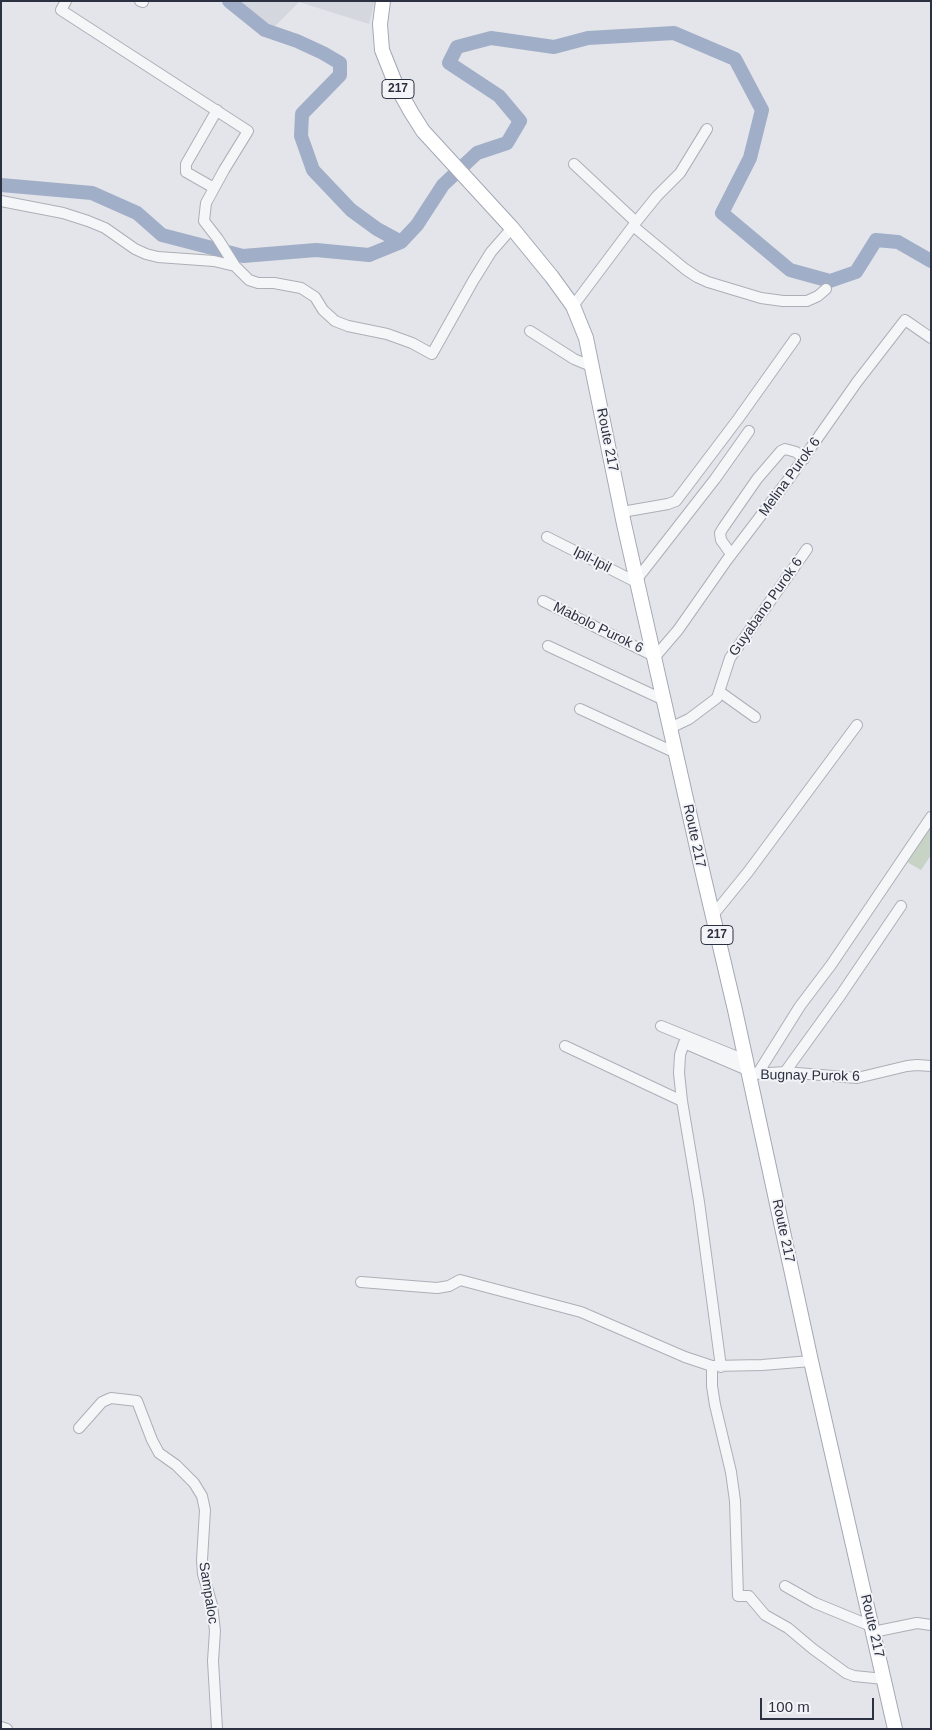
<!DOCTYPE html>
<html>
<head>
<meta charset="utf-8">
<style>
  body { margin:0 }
  #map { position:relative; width:932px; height:1730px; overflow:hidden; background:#e3e5ea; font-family:Helvetica,sans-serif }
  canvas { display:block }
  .frame { position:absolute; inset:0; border:2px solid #2c3141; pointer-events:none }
  .scale { position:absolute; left:760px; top:1698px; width:114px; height:22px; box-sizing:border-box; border:2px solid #2c3141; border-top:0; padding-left:6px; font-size:15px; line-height:18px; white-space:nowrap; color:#2c3141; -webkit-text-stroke:4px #f3f4f7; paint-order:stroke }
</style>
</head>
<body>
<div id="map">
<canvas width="932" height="1730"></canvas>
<div class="frame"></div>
<div class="scale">100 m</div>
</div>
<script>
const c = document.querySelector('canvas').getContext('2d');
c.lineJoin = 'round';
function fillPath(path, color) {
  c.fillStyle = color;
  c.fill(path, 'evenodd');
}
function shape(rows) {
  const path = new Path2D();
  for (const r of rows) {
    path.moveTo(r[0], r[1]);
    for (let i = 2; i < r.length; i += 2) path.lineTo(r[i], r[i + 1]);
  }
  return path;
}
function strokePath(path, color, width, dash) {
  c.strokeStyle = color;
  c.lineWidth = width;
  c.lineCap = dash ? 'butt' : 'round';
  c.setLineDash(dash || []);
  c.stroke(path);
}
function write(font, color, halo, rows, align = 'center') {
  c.font = font + ' Helvetica,sans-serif';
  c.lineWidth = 4;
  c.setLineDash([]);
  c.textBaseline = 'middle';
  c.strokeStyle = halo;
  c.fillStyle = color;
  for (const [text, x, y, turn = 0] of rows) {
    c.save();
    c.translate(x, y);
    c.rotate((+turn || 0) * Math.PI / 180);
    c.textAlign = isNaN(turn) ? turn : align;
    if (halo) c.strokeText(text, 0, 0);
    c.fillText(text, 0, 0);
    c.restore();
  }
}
fillPath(shape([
  [238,1,375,1,369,24,299,2,273,28]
]), '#d5d7df');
fillPath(shape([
  [931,815,931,855,921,870,902,859]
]), '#c6d3c5');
strokePath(shape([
  [229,1,265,30,297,41,323,53,340,63,340,75,302,114,301,136,313,170,351,210,377,229,401,242],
  [1,185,92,193,137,213,162,235,243,256,316,250,369,255,401,242,417,225,443,185,477,153,507,143,520,121,499,96,449,63,457,47,491,38,554,47,588,38,674,33,735,59,762,110,750,158,722,213,790,270,830,281,856,272,876,240,898,242,931,261]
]), '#a1aec7', 14);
const minor = shape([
  [66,1,61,10,248,131,224,170,206,203,204,221,218,239,235,266],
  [140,1,143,2],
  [574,164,636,222],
  [214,188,186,172,186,164,217,110],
  [1,201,63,213,88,221,105,228,135,249,146,254,158,257,214,261,235,266,249,280,258,283,274,283,301,288,315,297,323,310,335,321,348,326,387,334,412,343,432,354,473,281,491,252,512,228],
  [633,226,685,269,697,277,708,282,761,298,783,301,807,301,818,296,826,289],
  [573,306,636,222,657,196,680,173,707,129],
  [530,331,574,359,593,367],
  [622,512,668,504,676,501,738,419,795,339],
  [547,537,638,583],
  [731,554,721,540,720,533,723,528,757,479,781,451,785,449,796,452,804,459],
  [637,579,715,479,749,431],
  [543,601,654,656],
  [548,646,664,700],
  [654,658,678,630,727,560,791,476,857,382,905,320,931,338],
  [720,692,755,717],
  [580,709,676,753],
  [670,728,689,719,717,698,730,658,807,549],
  [713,915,748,872,857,725],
  [661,1026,745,1060],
  [565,1046,682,1101],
  [785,1072,840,996,901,906],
  [758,1073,800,1006,831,965,931,817],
  [754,1074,785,1072,857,1078,907,1066,917,1065,931,1066],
  [361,1282,437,1288,449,1286,460,1280,581,1312,685,1357,712,1366,762,1365,811,1361],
  [712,1366,712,1386,715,1405,731,1472,735,1501,738,1596,749,1596,765,1615,788,1628,813,1649,846,1673,854,1676,884,1679],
  [721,1367,699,1202,682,1101,679,1073,680,1055,684,1043,747,1070],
  [79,1428,102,1402,111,1398,137,1401,152,1440,159,1453,176,1465,194,1483,202,1496,205,1510,202,1560,203,1574,212,1605,215,1631,213,1661,217,1729],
  [785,1586,815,1603,871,1626],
  [873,1632,917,1623,931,1625],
  [1,1727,7,1729]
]);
const major = shape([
  [383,1,380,24,382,50,396,85,411,112,423,131,512,228,552,277,573,306,586,338,624,524,703,874,735,1010,811,1361,895,1729]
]);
strokePath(minor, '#acafb7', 12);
strokePath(major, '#a3a8b5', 16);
strokePath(minor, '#f5f6f8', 10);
strokePath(major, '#fff', 14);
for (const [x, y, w] of [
  [398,89,32],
  [717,935,32]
]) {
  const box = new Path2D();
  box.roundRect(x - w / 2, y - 9.5, w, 19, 4);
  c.fillStyle = '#f3f4f7';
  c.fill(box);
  strokePath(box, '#2c3141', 1);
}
write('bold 12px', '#2c3141', null, [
  ["217",398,89],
  ["217",717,935]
]);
write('14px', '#2c3141', '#f3f4f7', [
  ["Route 217",607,440,79],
  ["Melina Purok 6",790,477,-54],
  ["Ipil-Ipil",592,560,27],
  ["Guyabano Purok 6",766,607,-55],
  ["Mabolo Purok 6",598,628,26],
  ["Route 217",694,836,78],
  ["Bugnay Purok 6",810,1076,1],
  ["Route 217",783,1231,78],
  ["Sampaloc",208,1593,81],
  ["Route 217",872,1626,77]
]);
</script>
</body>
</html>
